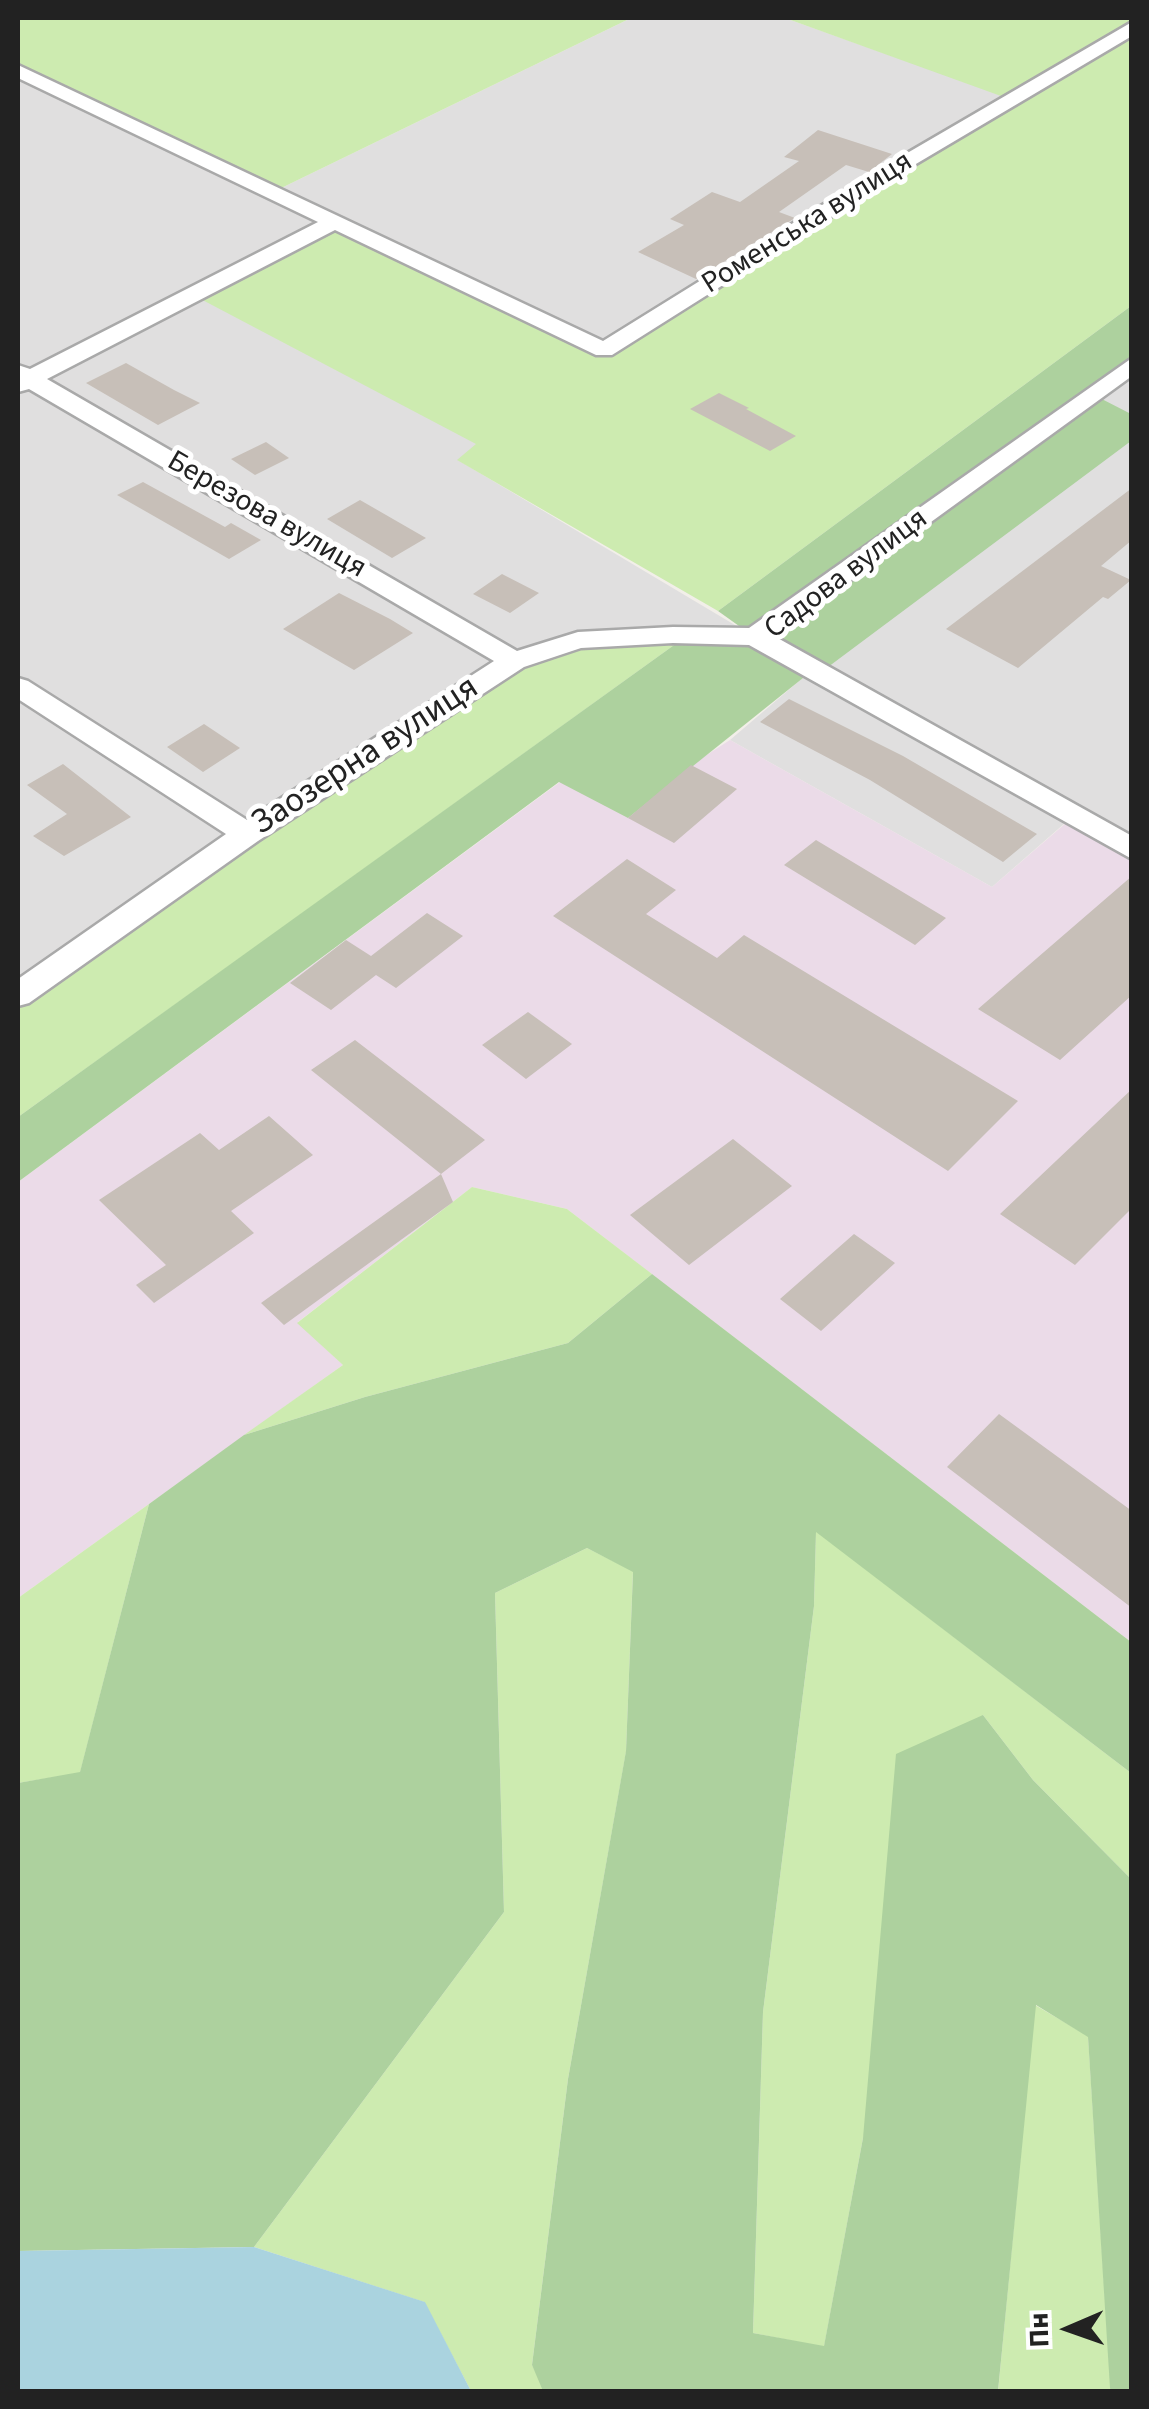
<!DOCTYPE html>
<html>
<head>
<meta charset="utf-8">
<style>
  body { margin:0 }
  #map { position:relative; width:1149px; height:2409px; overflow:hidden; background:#f2efe9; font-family:"Source Sans 3",sans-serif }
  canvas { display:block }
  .frame { position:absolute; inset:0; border:20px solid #222; pointer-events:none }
  .north { position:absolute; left:1019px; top:2279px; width:100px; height:100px; -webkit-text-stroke:8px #fff; paint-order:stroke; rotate:268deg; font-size:28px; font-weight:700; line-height:40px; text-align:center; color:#222 }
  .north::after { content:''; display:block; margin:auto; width:35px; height:45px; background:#222; clip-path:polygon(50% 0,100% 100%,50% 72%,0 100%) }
</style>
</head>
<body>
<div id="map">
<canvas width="1149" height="2409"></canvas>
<div class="frame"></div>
<div class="north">Пн</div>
</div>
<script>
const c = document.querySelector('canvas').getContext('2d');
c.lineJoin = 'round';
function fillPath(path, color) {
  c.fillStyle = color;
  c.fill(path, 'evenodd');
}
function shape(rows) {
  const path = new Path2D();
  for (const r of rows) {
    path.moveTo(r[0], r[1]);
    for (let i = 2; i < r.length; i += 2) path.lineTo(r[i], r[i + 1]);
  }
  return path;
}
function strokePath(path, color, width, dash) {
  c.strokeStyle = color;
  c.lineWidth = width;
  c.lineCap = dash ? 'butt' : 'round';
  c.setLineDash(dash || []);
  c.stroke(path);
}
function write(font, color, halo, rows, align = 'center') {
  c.font = font + ' "Source Sans 3",sans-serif';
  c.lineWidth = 10;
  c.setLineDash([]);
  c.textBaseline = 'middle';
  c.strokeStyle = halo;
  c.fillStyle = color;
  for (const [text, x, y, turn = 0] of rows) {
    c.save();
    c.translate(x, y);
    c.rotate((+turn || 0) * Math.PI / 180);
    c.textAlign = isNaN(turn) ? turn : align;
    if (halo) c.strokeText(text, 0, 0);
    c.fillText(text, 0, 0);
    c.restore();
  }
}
fillPath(shape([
  [631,18,785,18,1013,99,458,460,755,637,1131,365,1131,849,1073,816,992,887,730,740,812,670,688,635,18,1003,18,67,273,192]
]), '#e0dfdf');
fillPath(shape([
  [730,740,992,887,1074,816,1131,849,1131,1642,567,1209,472,1187,298,1322,343,1365,18,1598,18,1182,560,782,691,765]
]), '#ebdbe8');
fillPath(shape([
  [18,18,631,18,271,193,18,69],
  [785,18,1131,18,1131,306,718,611,457,460,476,444,193,295,330,224,604,350,896,176,1012,100],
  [688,635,268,938,18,1117,18,995,247,834,514,661,578,640],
  [472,1187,567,1209,652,1274,568,1343,365,1397,244,1435,343,1365,297,1323],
  [149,1504,80,1773,18,1783,18,1598],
  [816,1531,1131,1773,1131,1879,1033,1780,983,1715,863,2138,824,2347,753,2333,763,2012,814,1606],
  [587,1548,633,1571,626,1752,568,2079,532,2365,546,2391,471,2391,424,2302,254,2247,504,1912,495,1593],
  [1035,2005,1088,2036,1111,2391,998,2392]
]), '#cdebb0');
fillPath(shape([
  [1131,306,1131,366,1094,395,1131,414,1131,441,824,670,813,670,628,818,559,782,18,1182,18,1117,688,635,753,636,718,611],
  [652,1274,1131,1642,1131,1773,816,1532,814,1606,763,2012,753,2333,824,2346,863,2138,896,1754,983,1715,1033,1780,1131,1879,1131,2391,1111,2391,1110,2388,1088,2037,1036,2005,998,2391,543,2391,532,2365,568,2079,626,1751,633,1572,587,1548,495,1593,504,1912,254,2247,18,2251,18,1783,80,1772,149,1504,244,1435,365,1397,568,1343]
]), '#add19e');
fillPath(shape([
  [254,2247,425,2302,471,2391,18,2391,18,2251]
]), '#aad3df');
fillPath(shape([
  [818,130,892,154,869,172,846,165,779,212,795,218,696,279,638,252,684,225,670,219,712,192,740,202,799,161,784,157],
  [126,363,174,390,200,403,158,425,86,383],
  [719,393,749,408,746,409,796,436,770,451,690,409],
  [266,442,289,458,255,475,231,459],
  [143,482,225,527,231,523,261,540,229,559,117,495],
  [1132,488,1132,540,1101,566,1131,580,1108,599,1103,597,1018,668,946,629],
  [360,500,426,538,392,558,327,519],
  [502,574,539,593,510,613,473,594],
  [339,593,390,619,413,633,354,670,283,629],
  [789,699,903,756,1037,834,1003,862,870,780,760,722],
  [204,724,240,748,203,772,167,747],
  [63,764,131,817,64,856,33,836,67,814,27,785],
  [691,765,737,789,674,843,628,818],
  [816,840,946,918,915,945,784,865],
  [627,859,676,890,646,914,717,958,744,935,1018,1101,948,1171,553,916],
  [1132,876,1132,995,1060,1060,978,1009],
  [427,913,463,936,396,988,376,975,331,1010,290,983,346,940,371,956],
  [528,1012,572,1044,526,1079,482,1045],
  [355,1040,485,1140,441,1174,311,1070],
  [1132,1089,1132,1208,1075,1265,1000,1214],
  [269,1116,313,1155,231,1211,254,1233,154,1303,136,1285,166,1265,99,1200,200,1133,219,1150],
  [733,1139,792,1186,689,1265,630,1215],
  [441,1174,453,1202,284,1325,261,1303],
  [854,1234,895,1263,821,1331,780,1299],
  [999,1414,1132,1511,1132,1608,947,1467]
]), '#c7bfb8');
const street = shape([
  [1132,22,1132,36,899,174,612,355,596,355,335,230,47,379,517,651,578,632,673,627,749,628,1132,358,1132,376,774,636,1132,836,1132,859,749,645,673,643,581,648,524,667,258,841,29,1003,18,1006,18,979,226,834,18,699,18,678,28,681,247,820,494,661,29,389,18,392,18,365,30,369,318,222,18,78,18,65,603,341,885,166,1132,22]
]);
strokePath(street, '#a9a9a9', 5);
fillPath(street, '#fff');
write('30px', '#222', '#fff', [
  ["Роменська вулиця",808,224,-32],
  ["Березова вулиця",266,516,30],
  ["Садова вулиця",847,575,-37]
]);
write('35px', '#222', '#fff', [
  ["Заозерна вулиця",366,757,-33]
]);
</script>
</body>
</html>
